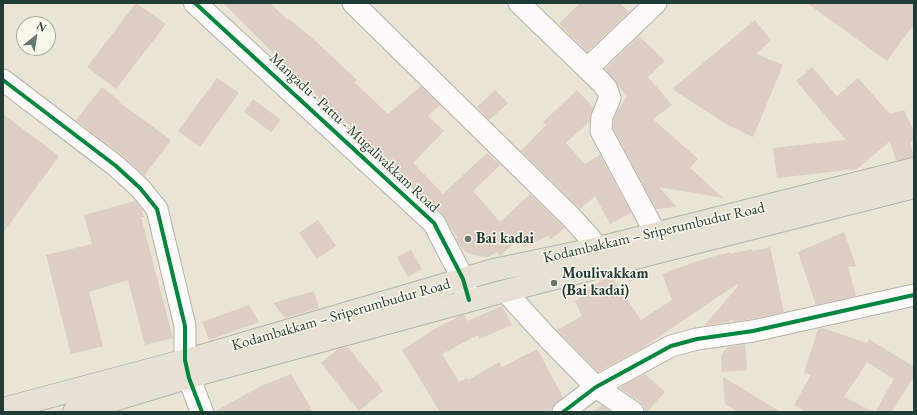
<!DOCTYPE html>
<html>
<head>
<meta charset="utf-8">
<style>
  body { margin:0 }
  #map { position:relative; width:917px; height:415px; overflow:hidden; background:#eae4d4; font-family:"EB Garamond",serif }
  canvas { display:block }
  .frame { position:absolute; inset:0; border:4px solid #1f3d34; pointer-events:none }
  .north { position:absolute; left:16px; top:16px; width:40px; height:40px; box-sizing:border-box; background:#fbf7ec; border:1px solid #a3ada2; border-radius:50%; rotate:30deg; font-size:11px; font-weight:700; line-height:16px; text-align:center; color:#1f3d34 }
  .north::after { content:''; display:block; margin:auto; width:14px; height:18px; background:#66776c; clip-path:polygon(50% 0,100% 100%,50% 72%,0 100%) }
</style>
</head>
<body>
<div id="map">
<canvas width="917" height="415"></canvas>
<div class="frame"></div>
<div class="north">N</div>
</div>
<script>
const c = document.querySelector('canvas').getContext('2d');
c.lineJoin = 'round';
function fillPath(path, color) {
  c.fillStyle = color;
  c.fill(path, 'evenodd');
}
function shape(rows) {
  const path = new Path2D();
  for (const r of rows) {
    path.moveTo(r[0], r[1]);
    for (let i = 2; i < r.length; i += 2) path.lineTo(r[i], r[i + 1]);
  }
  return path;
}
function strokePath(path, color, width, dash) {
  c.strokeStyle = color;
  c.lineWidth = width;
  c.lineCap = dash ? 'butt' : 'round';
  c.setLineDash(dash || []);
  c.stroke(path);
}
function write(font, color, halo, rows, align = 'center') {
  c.font = font + ' "EB Garamond",serif';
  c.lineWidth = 3;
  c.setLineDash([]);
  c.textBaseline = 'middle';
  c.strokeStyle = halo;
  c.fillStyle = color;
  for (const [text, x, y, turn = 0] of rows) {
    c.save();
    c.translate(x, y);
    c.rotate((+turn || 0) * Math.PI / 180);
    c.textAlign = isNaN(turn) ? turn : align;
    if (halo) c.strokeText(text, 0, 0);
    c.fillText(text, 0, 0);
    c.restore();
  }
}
fillPath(shape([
  [136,3,166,24,116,89,87,67],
  [223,3,270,3,288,20,289,19,311,37,340,64,357,80,354,82,388,114,421,86,440,105,428,116,444,131,413,163,443,194,487,153,500,165,473,191,500,222,530,194,565,228,551,239,548,236,524,247,520,238,500,256,497,252,488,257,477,256,466,252,458,243,456,239,458,237,451,228,442,214,391,167,394,165,320,99],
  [580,3,620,3,629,12,587,52,559,24],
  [807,3,914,3,914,24,887,61],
  [755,20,771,40,756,54,783,65,753,137,726,124,672,89],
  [639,36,665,61,648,77,672,105,653,119,698,159,690,168,723,198,659,187,677,207,656,209,613,128,614,120,617,112,627,96,605,69],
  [812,67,837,96,858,78,890,114,904,110,914,132,914,140,910,142,914,157,896,161,890,141,857,169,777,178,773,148,846,140,796,81],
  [217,78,239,93,200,147,178,131],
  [102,87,120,101,119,102,171,140,144,176,123,156,76,120],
  [495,90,508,103,489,120,477,107],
  [577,90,593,107,590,121,566,143,585,164,600,155,631,213,610,224,595,196,580,209,521,151,546,125,543,122],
  [253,99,281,120,271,132,244,112],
  [3,114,59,156,3,233],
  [135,201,142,210,144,217,141,217,173,338,145,345,128,280,89,292,103,346,71,354,46,255,92,244,84,215],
  [318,220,336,246,317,259,299,233],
  [844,232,856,266,848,267,856,296,816,305,798,252],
  [770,247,784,312,751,319,734,322,731,319,729,322,704,326,738,286,737,284,642,348,598,372,557,330,582,316,575,301,588,293,586,291,604,279,612,277,641,320,672,300,662,274,701,260,730,252,730,254,752,249,753,251],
  [411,250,422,269,408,277,397,257],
  [314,291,319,308,285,318,273,303],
  [249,305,259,322,209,340,202,322],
  [502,306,512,325,479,339,478,335,442,354,459,382,467,378,468,380,499,362,502,367,537,349,563,397,552,407,551,412,440,412,402,350,433,330,460,316,464,315,467,321],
  [823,328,867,343,869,339,914,367,914,376,892,412,875,412,894,379,867,362,844,397,874,412,806,412,794,405,811,375,804,373,818,329],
  [745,344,747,370,722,372,721,357,727,347],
  [348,347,383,391,359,411,321,363,338,349],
  [291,374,313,412,214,412,261,386],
  [645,374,665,392,647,412,645,412,644,406,640,402,619,388],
  [723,377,781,412,739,412,725,404],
  [602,405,612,412,593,412]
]), '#ddcdc2');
const minor = shape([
  [353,3,571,217,599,248],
  [519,3,601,82,607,89,610,98,602,117,601,131,664,249],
  [587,69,656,3],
  [3,80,116,166,140,188,157,209,185,326,185,360],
  [505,291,544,334,596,387,633,412],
  [563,412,596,387,671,346,697,339,753,331,914,295]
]);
const tertiary = shape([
  [195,3,434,223,463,279,468,297],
  [185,360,189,378,202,412]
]);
const primary = shape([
  [3,409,198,357,494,270,599,248,914,169],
  [74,412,203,373,505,291,914,187]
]);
strokePath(minor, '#b5b4a9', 23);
strokePath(tertiary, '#b5b4a9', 24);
strokePath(primary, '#b5b4a9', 24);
strokePath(minor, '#fcfbf9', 21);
strokePath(tertiary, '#fcfbf9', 22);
strokePath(primary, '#e7e1d5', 22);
strokePath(shape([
  [195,3,434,223,463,279,469,300],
  [3,80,116,166,140,188,157,209,185,326,185,360,189,378,202,412],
  [563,412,596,387,671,346,697,339,753,331,914,295]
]), '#00873e', 4);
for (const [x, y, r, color] of [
  [468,239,4,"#66776c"],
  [554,283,4,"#66776c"]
]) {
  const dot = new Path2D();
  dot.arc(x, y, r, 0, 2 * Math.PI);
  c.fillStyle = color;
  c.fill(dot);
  strokePath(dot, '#fbf7ec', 1.5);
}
write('15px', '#1f3d34', '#fbf7ec', [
  ["Mangadu - Pattu - Mugalivakkam Road",354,133,43],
  ["Kodambakkam – Sriperumbudur Road",654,233,-13],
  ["Kodambakkam – Sriperumbudur Road",341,315,-16]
]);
write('bold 15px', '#1f3d34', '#fbf7ec', [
  ["Bai kadai",476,239],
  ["Moulivakkam",562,274],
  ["(Bai kadai)",562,291]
], 'left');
</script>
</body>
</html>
